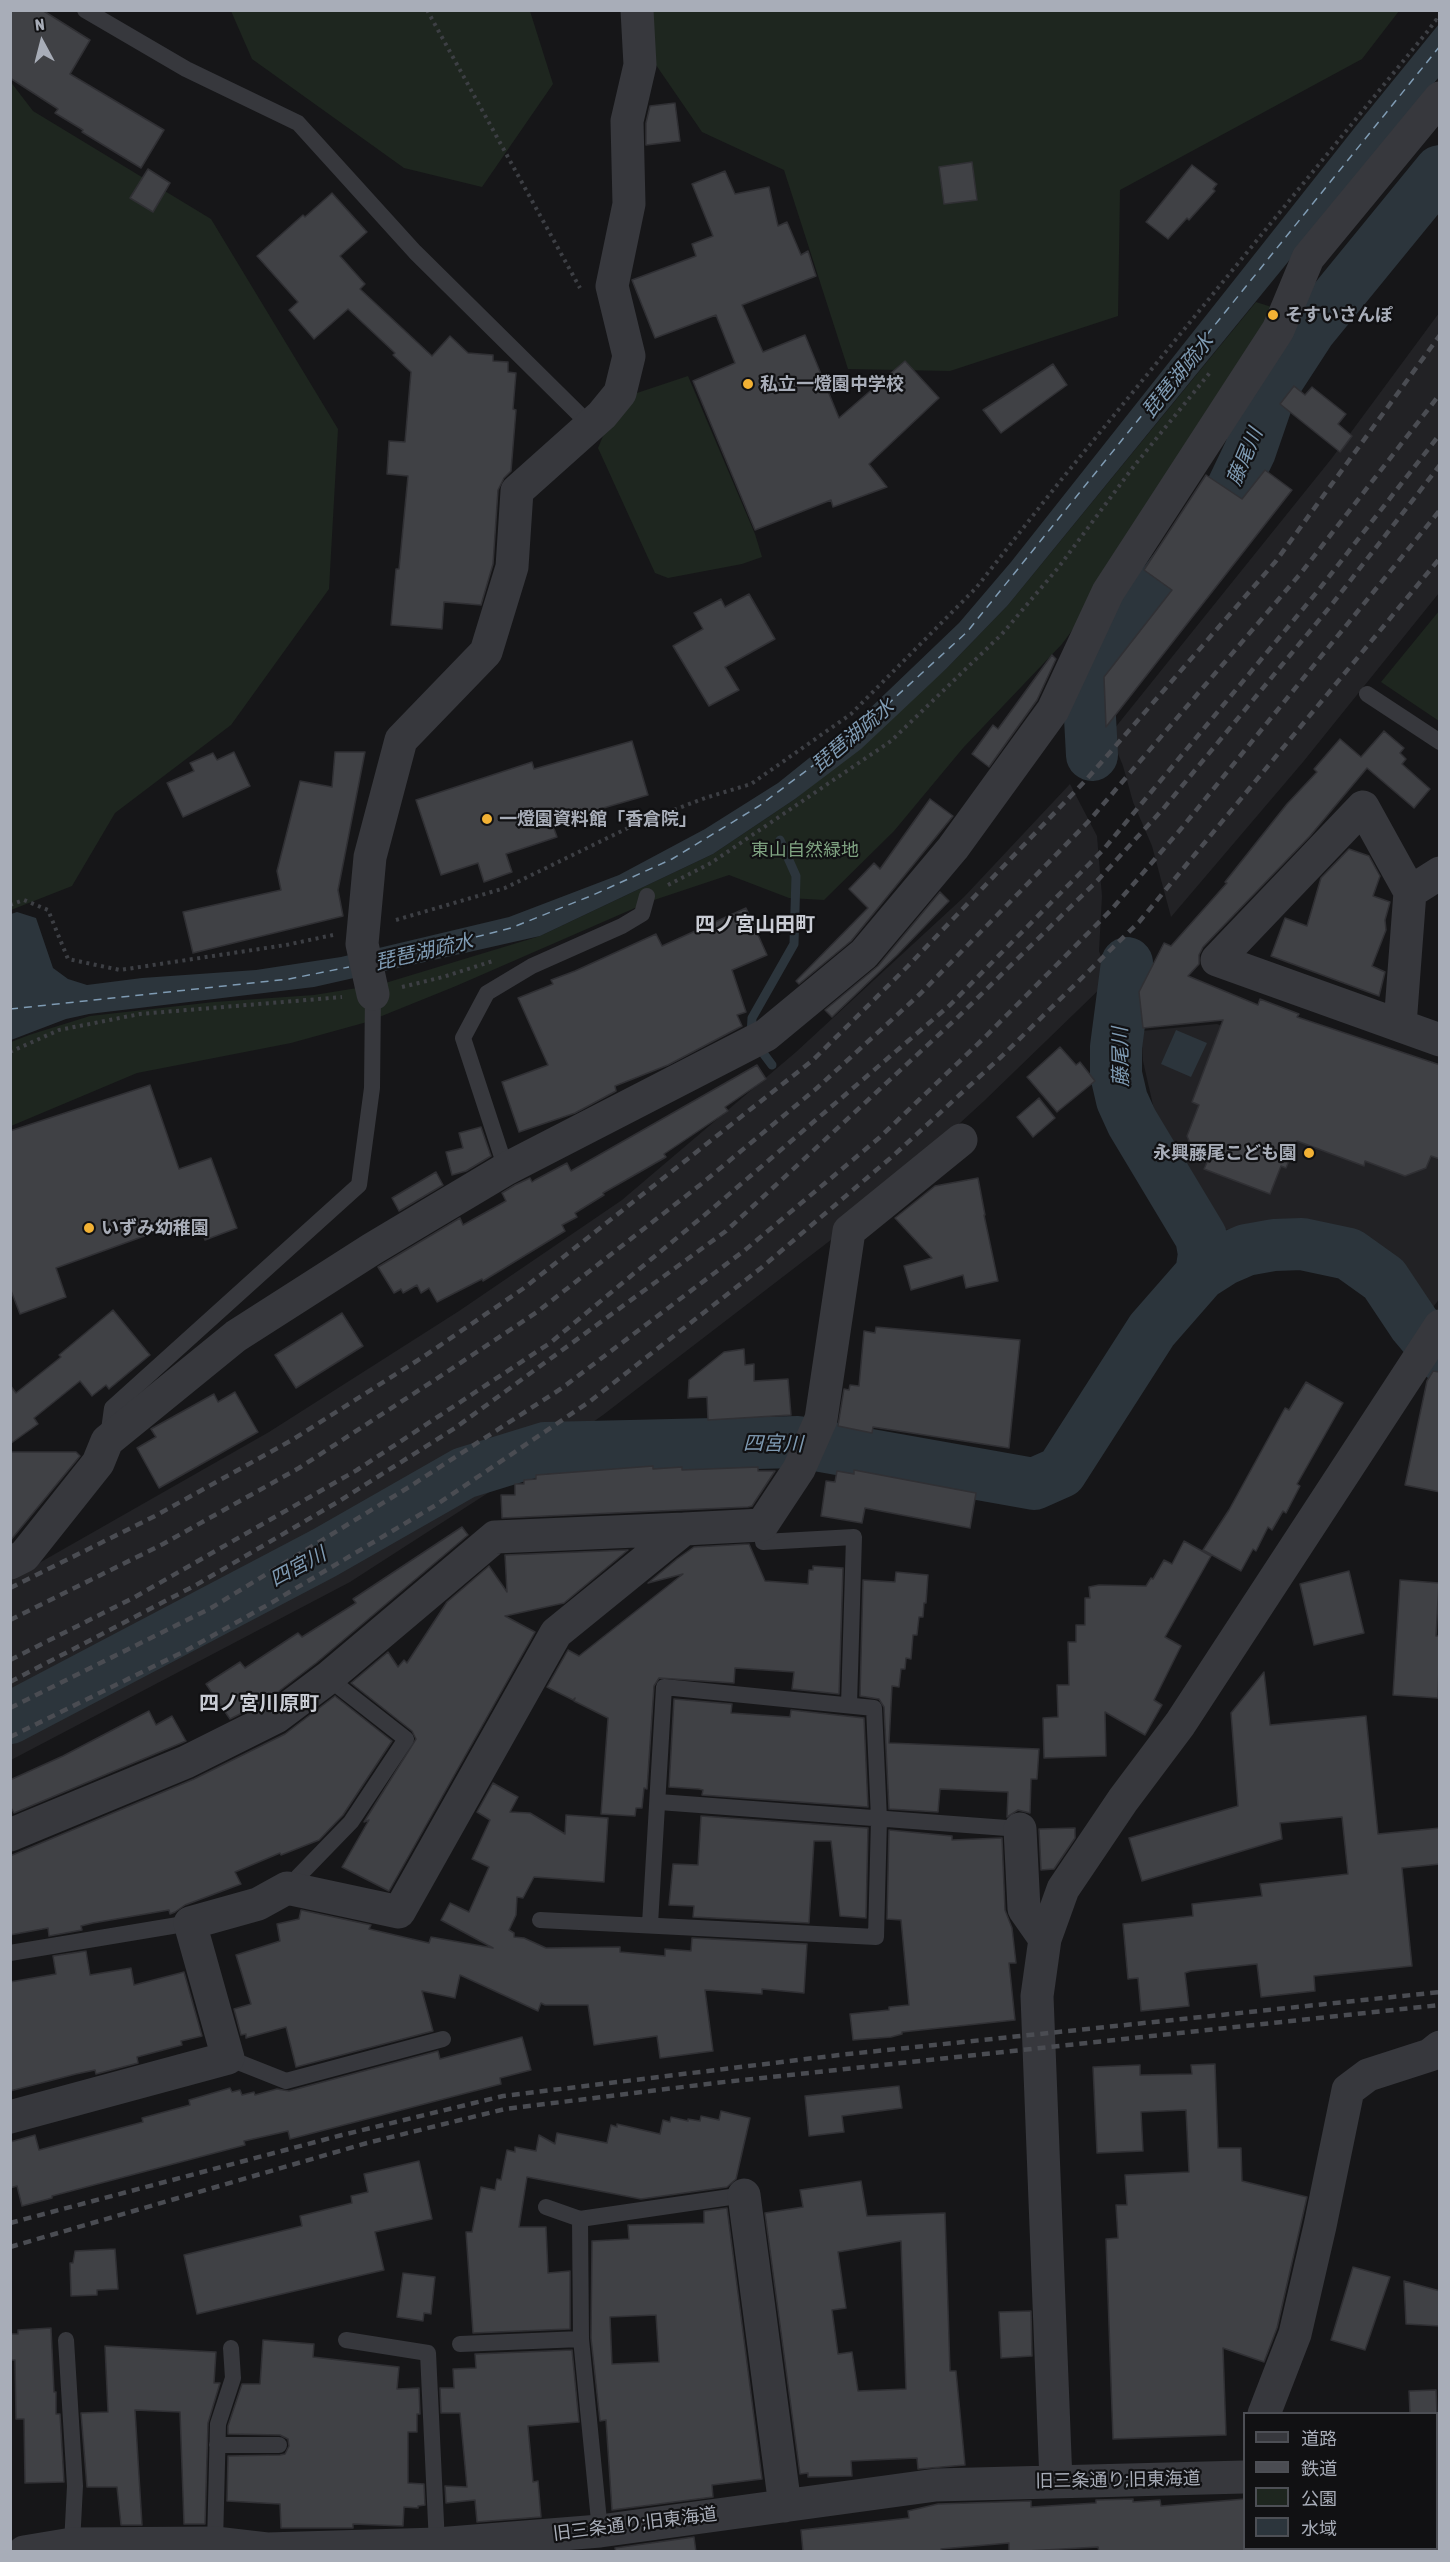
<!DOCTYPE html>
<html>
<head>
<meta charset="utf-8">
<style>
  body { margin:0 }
  #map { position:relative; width:1450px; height:2562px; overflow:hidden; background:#161618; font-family:"Asap Condensed","Noto Sans JP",sans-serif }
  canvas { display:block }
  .frame { position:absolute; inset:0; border:12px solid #a8adb8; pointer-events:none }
  .legend { position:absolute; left:1243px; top:2412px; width:195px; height:138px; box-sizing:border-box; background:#111113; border:2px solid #4d4f55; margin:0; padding:8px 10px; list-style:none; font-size:18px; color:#a8adb8 }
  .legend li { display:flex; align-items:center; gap:12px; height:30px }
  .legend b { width:30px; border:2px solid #4d4f55 }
  .north { position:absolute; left:12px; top:12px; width:60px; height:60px; -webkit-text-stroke:4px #111113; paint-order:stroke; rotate:353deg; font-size:16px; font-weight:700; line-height:24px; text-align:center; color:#a8adb8 }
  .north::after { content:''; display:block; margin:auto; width:21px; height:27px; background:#a8adb8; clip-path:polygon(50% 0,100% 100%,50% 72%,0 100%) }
</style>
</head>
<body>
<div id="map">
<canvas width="1450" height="2562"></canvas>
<div class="frame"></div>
<ul class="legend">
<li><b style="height:8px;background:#37383d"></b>道路</li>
<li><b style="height:8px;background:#4a4c52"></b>鉄道</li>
<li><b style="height:16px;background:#1e261f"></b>公園</li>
<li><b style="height:16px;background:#2c353c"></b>水域</li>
</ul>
<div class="north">N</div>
</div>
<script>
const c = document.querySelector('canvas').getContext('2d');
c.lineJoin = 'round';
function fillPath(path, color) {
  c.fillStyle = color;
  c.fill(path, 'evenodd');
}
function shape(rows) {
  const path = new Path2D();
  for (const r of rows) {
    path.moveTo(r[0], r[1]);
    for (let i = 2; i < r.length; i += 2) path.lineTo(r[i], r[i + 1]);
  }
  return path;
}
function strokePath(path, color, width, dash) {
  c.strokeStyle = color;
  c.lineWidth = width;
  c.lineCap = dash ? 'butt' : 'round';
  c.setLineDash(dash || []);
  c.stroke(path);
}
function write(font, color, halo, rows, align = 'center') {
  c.font = font + ' "Asap Condensed","Noto Sans JP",sans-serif';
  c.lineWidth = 4.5;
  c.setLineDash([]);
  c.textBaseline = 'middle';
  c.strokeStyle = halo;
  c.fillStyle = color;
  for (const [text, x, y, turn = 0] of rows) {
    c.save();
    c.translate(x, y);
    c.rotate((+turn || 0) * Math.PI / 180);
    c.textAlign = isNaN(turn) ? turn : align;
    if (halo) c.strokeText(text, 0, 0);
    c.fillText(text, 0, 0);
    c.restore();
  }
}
fillPath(shape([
  [1439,313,1439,593,1303,762,1171,917,1152,846,1133,802,1123,766,1110,734,1332,458],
  [1070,784,1097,836,1102,896,1099,951,1109,980,984,1101,840,1233,603,1415,536,1462,350,1582,11,1760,11,1579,269,1432,459,1311,622,1200,796,1052,964,897],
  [1217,1024,1439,1107,1440,1298,1431,1310,1382,1253,1356,1239,1292,1227,1221,1230,1213,1209,1155,1114,1143,1061,1141,1031]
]), '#222225');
fillPath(shape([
  [231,11,530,11,553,84,482,187,404,168,252,59],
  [648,11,1399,11,1362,59,1120,190,1118,316,950,371,848,369,784,170,702,132,656,65],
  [10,81,33,111,211,219,338,429,329,589,231,725,115,813,72,886,11,910],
  [1256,302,1284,311,1167,502,1062,644,963,748,894,831,824,900,789,898,729,875,651,901,456,986,367,1022,291,1043,137,1073,11,1126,11,1042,29,1035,90,1016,214,1002,314,995,382,984,540,936,713,854,795,799,947,668,1008,605],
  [688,376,755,534,762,557,742,564,668,578,655,573,598,448,606,429,631,395],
  [1439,611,1439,721,1381,682]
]), '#1e261f');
fillPath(shape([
  [1439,24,1439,77,1008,605,947,668,861,749,795,799,713,854,540,936,314,987,89,1014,66,1019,11,1040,11,914,17,912,36,918,53,968,68,979,87,985,142,978,256,970,341,957,509,917,619,875,705,829,778,783,864,714,959,623,1011,562,1356,126],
  [1176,1030,1207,1043,1191,1077,1161,1064]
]), '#2c353c');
strokePath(shape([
  [751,1035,752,1018,794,944,796,876,780,840],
  [760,1049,772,1065]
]), '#2c353c', 9);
strokePath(shape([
  [1092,755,1089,699,1094,676,1102,653,1165,582,1227,499,1250,451,1271,390,1310,330,1440,171],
  [1127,963,1116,1047,1116,1074,1122,1100,1132,1122,1201,1237,1204,1254,1201,1274],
  [10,1718,324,1553,464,1473,545,1448,798,1442,1034,1484,1061,1472,1152,1330,1201,1274,1223,1260,1246,1250,1274,1245,1302,1244,1349,1254,1384,1279,1414,1324,1440,1355]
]), '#2c353c', 52);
strokePath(shape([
  [381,961,511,928,593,895,672,859,759,806,854,735,967,632,1440,46],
  [10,1009,289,979,349,967]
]), '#7f9bb3', 1.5, [8, 6]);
const building = shape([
  [10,10,42,10,90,40,70,74,164,130,141,168,82,132,83,130,55,113,58,109,10,78,10,10],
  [675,103,680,141,646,145,646,123,650,106,675,103],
  [972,162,977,200,944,204,939,167,972,162],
  [1192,165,1217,184,1213,189,1215,191,1189,220,1187,218,1168,239,1146,222,1192,165],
  [148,169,170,183,153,212,130,198,148,169],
  [725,171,735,194,769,187,778,226,787,222,801,255,808,251,816,276,742,305,763,352,805,335,839,418,905,361,939,398,869,464,887,487,833,507,831,500,755,530,693,381,735,363,716,315,655,338,632,280,696,256,692,244,713,236,692,184,725,171],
  [332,193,367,232,340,256,365,284,360,289,432,356,450,336,468,353,493,355,493,361,508,362,508,372,516,373,513,409,516,410,511,471,504,478,498,490,493,564,481,605,444,602,442,629,391,625,396,569,399,569,408,476,387,474,389,441,405,442,411,372,393,355,395,353,348,309,314,339,289,310,298,302,257,256,303,215,305,217,332,193],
  [1053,364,1067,385,1001,433,983,410,1053,364],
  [1294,386,1305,395,1312,387,1346,414,1338,424,1352,436,1340,452,1280,404,1294,386],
  [1265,470,1292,490,1106,727,1104,677,1172,590,1144,570,1206,475,1242,499,1265,470],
  [749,594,775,639,725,667,739,690,709,706,673,646,703,629,694,613,721,599,725,607,749,594],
  [1052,655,1056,659,1037,700,989,767,972,754,993,725,998,729,1052,655],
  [1384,731,1404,748,1400,753,1406,759,1402,764,1430,789,1414,808,1367,768,1310,836,1203,947,1199,955,1199,964,1188,976,1258,1005,1260,999,1299,1014,1297,1017,1440,1065,1440,1159,1431,1156,1426,1168,1405,1176,1365,1161,1364,1166,1297,1141,1286,1168,1281,1166,1270,1194,1204,1169,1208,1160,1195,1155,1187,1136,1199,1105,1192,1102,1223,1020,1143,1028,1139,992,1164,943,1171,946,1227,883,1225,882,1287,804,1317,772,1314,769,1340,739,1361,757,1384,731],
  [632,741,648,795,552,823,557,837,506,854,512,872,484,882,478,863,441,875,416,800,532,762,534,769,632,741],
  [234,752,250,786,183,817,167,783,194,771,190,763,213,753,217,760,234,752],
  [335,752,365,752,338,890,343,916,193,953,183,912,281,890,277,871,300,781,332,787,335,752],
  [930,799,953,816,851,941,799,984,796,981,868,908,849,889,874,863,880,869,930,799],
  [1349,849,1369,856,1380,876,1373,896,1390,902,1385,920,1386,930,1372,966,1385,972,1379,996,1271,956,1285,918,1307,926,1321,878,1349,849],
  [940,892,949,901,897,955,832,1017,825,1010,878,966,940,892],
  [746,908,767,955,732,970,746,1012,737,1015,742,1026,668,1065,615,1086,616,1091,575,1113,519,1132,502,1082,548,1065,518,998,553,984,551,980,575,971,656,934,662,946,746,908],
  [1060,1047,1076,1065,1080,1062,1095,1081,1057,1112,1027,1077,1060,1047],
  [757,1065,766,1079,725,1107,728,1111,664,1154,666,1157,603,1193,604,1195,575,1213,577,1217,562,1225,565,1231,483,1281,482,1279,437,1302,429,1288,421,1293,417,1285,403,1293,401,1289,394,1293,378,1267,460,1218,463,1225,506,1201,502,1193,515,1185,530,1178,532,1182,535,1180,567,1163,571,1171,757,1065],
  [150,1085,179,1169,211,1158,237,1228,205,1240,197,1217,56,1268,66,1297,20,1314,10,1288,10,1131,150,1085],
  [1039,1098,1055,1118,1033,1137,1017,1117,1039,1098],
  [481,1127,491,1156,466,1171,452,1175,446,1152,463,1148,459,1133,481,1127],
  [436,1172,443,1185,399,1211,392,1198,436,1172],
  [978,1178,985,1215,984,1215,998,1281,966,1288,963,1275,911,1290,904,1266,932,1258,895,1218,935,1186,978,1178],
  [113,1310,150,1355,109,1389,106,1385,92,1396,80,1381,34,1418,38,1424,10,1444,10,1385,16,1393,61,1357,59,1355,113,1310],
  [342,1313,363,1346,296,1388,275,1355,342,1313],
  [876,1327,1020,1340,1009,1448,873,1427,872,1433,838,1426,844,1389,849,1390,850,1385,859,1386,864,1331,875,1333,876,1327],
  [744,1349,745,1365,754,1364,754,1381,788,1379,791,1415,708,1420,707,1397,688,1398,689,1380,724,1352,744,1349],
  [1433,1371,1440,1372,1440,1492,1405,1485,1427,1381,1433,1371],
  [1306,1382,1343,1403,1297,1484,1300,1486,1286,1513,1283,1511,1272,1530,1268,1527,1256,1551,1253,1549,1241,1571,1203,1550,1229,1510,1285,1408,1289,1410,1306,1382],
  [235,1392,258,1432,159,1488,137,1448,156,1437,151,1429,214,1394,218,1402,235,1392],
  [10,1452,76,1452,80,1456,10,1541,10,1452],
  [653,1466,653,1469,682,1467,682,1470,758,1467,758,1471,775,1471,752,1506,748,1507,502,1518,501,1495,515,1495,515,1484,524,1484,524,1480,536,1479,536,1475,653,1466],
  [854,1470,976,1493,970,1528,865,1508,862,1523,821,1516,826,1481,835,1482,837,1471,854,1474,854,1470],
  [462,1527,468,1535,316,1663,266,1701,230,1719,206,1684,240,1662,245,1668,298,1633,302,1637,356,1603,353,1599,462,1527],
  [1184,1541,1211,1556,1165,1637,1181,1646,1154,1700,1162,1705,1145,1735,1105,1712,1106,1756,1044,1758,1043,1718,1058,1717,1057,1685,1069,1685,1068,1642,1076,1642,1076,1625,1085,1625,1085,1598,1090,1598,1089,1587,1099,1585,1146,1586,1151,1578,1153,1579,1164,1560,1172,1564,1184,1541],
  [749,1544,765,1581,808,1584,809,1570,813,1570,813,1566,843,1568,839,1694,792,1689,794,1672,735,1668,734,1683,659,1678,654,1686,647,1789,644,1788,642,1808,636,1808,635,1816,601,1814,608,1718,574,1701,575,1698,573,1700,547,1687,568,1650,579,1656,683,1574,648,1583,677,1559,694,1547,749,1544],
  [628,1550,564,1603,505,1616,535,1632,389,1891,342,1867,369,1820,364,1822,416,1739,412,1731,351,1683,388,1652,398,1667,404,1660,407,1663,447,1602,489,1566,507,1592,505,1555,628,1550],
  [1349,1571,1364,1633,1314,1645,1300,1584,1349,1571],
  [896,1572,928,1575,926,1603,924,1603,923,1617,919,1617,917,1635,913,1635,911,1659,906,1658,905,1669,901,1669,899,1687,892,1686,889,1743,1039,1749,1037,1779,1031,1779,1030,1813,1018,1810,1007,1817,1008,1792,940,1789,938,1812,889,1809,884,1707,879,1699,860,1696,863,1580,895,1582,896,1572],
  [1400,1580,1439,1583,1436,1636,1440,1636,1438,1698,1393,1695,1400,1580],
  [1264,1672,1270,1725,1366,1716,1378,1834,1440,1828,1440,1864,1402,1868,1412,1966,1314,1976,1315,1991,1261,1997,1257,1964,1191,1971,1185,1973,1189,2006,1141,2011,1138,1978,1128,1979,1123,1924,1193,1916,1192,1904,1262,1896,1260,1884,1348,1874,1342,1817,1280,1823,1282,1839,1142,1881,1129,1838,1238,1806,1231,1713,1264,1672],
  [335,1696,392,1741,343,1815,319,1840,281,1855,280,1853,235,1872,241,1884,185,1905,175,1912,170,1914,169,1910,93,1923,81,1926,82,1930,49,1936,48,1928,10,1935,10,1856,194,1779,285,1734,335,1696],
  [674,1699,732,1704,731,1713,790,1717,791,1710,864,1718,868,1807,702,1795,703,1790,699,1789,669,1787,674,1699],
  [149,1711,156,1725,172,1716,186,1741,14,1813,10,1806,10,1780,63,1756,149,1711],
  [493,1783,518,1797,510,1812,530,1813,565,1834,566,1815,608,1818,604,1882,534,1877,523,1898,517,1897,516,1915,509,1930,514,1933,514,1937,524,1938,546,1948,620,1947,620,1952,665,1956,665,1949,691,1951,692,1938,807,1944,804,1993,762,1989,762,1994,705,1990,713,2051,660,2058,657,2036,594,2045,588,2005,545,2005,541,2003,538,2011,460,1975,455,1998,422,1991,433,2031,296,2067,286,2027,246,2038,246,2034,241,2035,234,2009,251,2004,236,1955,280,1941,277,1924,299,1919,301,1910,371,1925,369,1929,429,1943,431,1937,493,1948,441,1920,450,1903,469,1912,489,1867,472,1859,490,1820,477,1812,493,1783],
  [701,1816,868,1828,866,1918,840,1916,831,1841,814,1841,809,1923,693,1917,694,1906,669,1905,673,1864,698,1865,701,1816],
  [1075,1828,1075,1838,1054,1869,1041,1870,1039,1829,1075,1828],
  [889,1830,952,1836,952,1840,1002,1838,1005,1910,1012,1928,1016,1963,1009,1963,1015,2020,902,2032,902,2034,891,2037,853,2040,850,2014,889,2010,889,2007,909,2005,901,1920,887,1919,889,1830],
  [86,1951,90,1975,131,1968,134,1985,184,1972,202,2036,181,2041,182,2045,137,2057,138,2063,96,2074,95,2070,76,2074,10,2091,10,1982,56,1974,53,1956,86,1951],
  [522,2037,531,2070,500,2078,501,2084,290,2139,288,2131,244,2141,245,2145,52,2196,52,2198,22,2206,17,2186,10,2188,10,2142,35,2135,39,2150,143,2122,142,2118,190,2105,189,2100,230,2088,232,2092,240,2090,242,2095,254,2092,255,2095,277,2089,289,2091,438,2051,440,2059,522,2037],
  [1215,2064,1218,2148,1241,2148,1242,2181,1307,2197,1277,2328,1264,2362,1223,2348,1226,2435,1113,2439,1106,2239,1118,2238,1116,2205,1127,2205,1125,2175,1189,2172,1186,2110,1141,2112,1143,2151,1097,2153,1093,2067,1140,2065,1140,2075,1192,2074,1191,2065,1215,2064],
  [899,2086,902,2108,842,2116,844,2132,809,2136,805,2096,899,2086],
  [721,2111,750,2118,736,2179,727,2187,641,2199,527,2177,519,2227,546,2227,548,2273,570,2271,570,2329,473,2333,466,2232,472,2232,481,2187,495,2190,497,2179,501,2180,507,2150,515,2152,515,2147,536,2151,539,2135,555,2144,557,2133,607,2143,611,2125,617,2127,617,2124,660,2134,663,2120,670,2122,671,2117,688,2121,688,2119,700,2121,701,2116,719,2120,721,2111],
  [419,2161,432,2219,375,2232,384,2270,197,2314,184,2255,302,2226,300,2216,352,2203,351,2196,368,2192,364,2174,419,2161],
  [861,2181,867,2216,945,2213,950,2371,956,2371,965,2465,918,2469,917,2458,851,2461,852,2476,808,2477,808,2473,800,2474,765,2213,803,2207,800,2190,861,2181],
  [901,2241,906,2389,858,2391,852,2352,838,2354,832,2310,846,2308,838,2252,901,2241],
  [727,2208,762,2479,712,2485,713,2497,612,2510,606,2420,600,2421,591,2338,592,2241,629,2239,628,2225,704,2223,704,2211,727,2208],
  [656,2315,659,2362,612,2364,610,2317,656,2315],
  [115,2249,118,2289,97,2290,97,2295,71,2296,70,2263,73,2263,75,2251,115,2249],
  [1353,2267,1390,2277,1365,2350,1331,2340,1353,2267],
  [403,2273,435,2277,431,2314,424,2313,423,2321,397,2317,403,2273],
  [1404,2281,1440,2291,1440,2326,1406,2324,1404,2281],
  [1031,2311,1032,2356,1001,2358,999,2312,1031,2311],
  [51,2328,54,2392,56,2392,56,2414,60,2414,64,2482,25,2483,24,2419,16,2419,15,2360,10,2360,10,2334,18,2334,18,2330,51,2328],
  [263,2340,314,2344,313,2357,399,2367,397,2389,419,2388,420,2414,417,2414,417,2432,408,2432,408,2483,424,2484,425,2505,418,2506,418,2508,404,2507,403,2526,353,2524,353,2528,281,2528,280,2504,227,2501,228,2456,280,2455,285,2454,289,2446,288,2439,280,2435,228,2434,228,2426,242,2384,260,2384,263,2340],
  [105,2346,216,2352,214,2383,220,2383,208,2423,205,2524,184,2524,180,2412,135,2410,142,2525,121,2525,117,2487,87,2487,81,2413,108,2412,105,2346],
  [572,2350,579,2422,528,2426,533,2482,538,2481,541,2517,477,2522,475,2500,446,2503,445,2486,467,2487,460,2413,441,2413,440,2388,454,2388,453,2369,476,2368,475,2354,572,2350],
  [1436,2390,1437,2414,1410,2414,1409,2391,1436,2390],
  [1133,2499,1133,2502,1160,2500,1161,2506,1245,2499,1245,2552,1099,2552,1098,2547,1009,2552,1009,2543,941,2549,942,2552,803,2552,801,2530,909,2518,908,2511,938,2504,1031,2501,1031,2507,1096,2503,1096,2500,1133,2499],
  [694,2537,696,2552,616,2552,615,2548,694,2537]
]);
fillPath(building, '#404145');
strokePath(building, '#303034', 1.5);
strokePath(shape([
  [427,10,580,288],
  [668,885,711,863,891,741,1002,634,1058,568,1134,466,1212,370],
  [10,905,24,900,48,910,68,959,120,970,286,945,333,935],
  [396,920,505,888,632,826,705,798,751,784,851,714,976,588,1057,485,1427,32,1436,20,1440,23],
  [402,987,443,977,493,961],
  [10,1052,59,1030,140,1014,342,997]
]), '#3d3f44', 4, [3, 4.5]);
strokePath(shape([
  [85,10,186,69,298,123,415,252,590,425],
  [1367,694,1440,742],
  [506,1169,463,1038,487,993,532,966,622,926,642,914,647,896],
  [108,1437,112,1408,359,1185,372,1088,373,994],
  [762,1525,763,1542,854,1537,849,1705],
  [659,1802,1020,1829],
  [287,1888,351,1822,406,1739,328,1678],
  [540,1920,876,1937,879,1819,874,1708,664,1687,650,1924],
  [10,1953,190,1923],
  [228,2058,286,2081,443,2039],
  [546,2207,580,2219,744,2195],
  [580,2219,581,2339,600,2531],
  [66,2340,75,2486,72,2544],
  [346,2340,428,2353,437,2544],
  [460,2344,581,2339],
  [217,2445,279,2445],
  [215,2543,218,2424,233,2378,231,2348]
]), '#37383d', 16);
strokePath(shape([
  [1410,892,1440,873],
  [373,994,362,944,370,857,401,740,486,652,512,567,517,491,602,415,620,393,629,356,612,286,629,204,627,121,640,65,637,10],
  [1400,1025,1410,892,1363,807,1217,960,1440,1040],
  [10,1563,24,1556,98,1463,107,1441,236,1336,372,1249,506,1169,766,1035,864,954,953,848,1053,710,1108,592,1278,330,1308,258,1440,98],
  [1020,1829,1024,1909,1045,1939],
  [10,1835,186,1762,276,1717,328,1678,495,1537,684,1529],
  [10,2117,228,2058,190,1923,258,1904,287,1888,399,1912,556,1633,684,1529,762,1525,799,1469,821,1419,849,1231,961,1140],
  [744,2195,785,2506],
  [1264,2414,1295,2334,1320,2226,1348,2090,1368,2075,1430,2055,1440,2047],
  [1436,2472,1440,2472],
  [1056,2482,1037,1996,1045,1939,1063,1889,1123,1800,1180,1724,1440,1326],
  [24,2552,72,2544,215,2543,267,2549,437,2544,600,2531,936,2485,1244,2477]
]), '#37383d', 33);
strokePath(shape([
  [10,1588,155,1516,292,1440,423,1357,524,1288,813,1060,908,966,1086,780,1276,561,1440,335],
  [10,1620,163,1544,299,1468,430,1383,537,1312,700,1185,817,1088,920,994,1088,822,1301,573,1440,394],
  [10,1660,135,1597,357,1470,550,1343,713,1208,950,1005,1103,850,1317,592,1440,434],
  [10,1682,196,1585,341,1500,455,1428,726,1231,958,1017,1097,881,1163,809,1329,608,1440,465],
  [10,1708,211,1608,409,1487,562,1388,745,1250,879,1138,984,1038,1111,910,1180,830,1440,510],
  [10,1737,187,1650,271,1603,436,1505,589,1402,761,1268,894,1155,1002,1056,1139,922,1440,558],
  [10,2223,342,2135,503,2096,839,2055,1440,1992],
  [10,2247,367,2143,505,2109,715,2083,1440,2005]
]), '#4a4c52', 4.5, [8, 6]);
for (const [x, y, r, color] of [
  [1273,315,6,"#f2b134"],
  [748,384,6,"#f2b134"],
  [487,819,6,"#f2b134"],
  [1309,1153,6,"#f2b134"],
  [89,1228,6,"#f2b134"]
]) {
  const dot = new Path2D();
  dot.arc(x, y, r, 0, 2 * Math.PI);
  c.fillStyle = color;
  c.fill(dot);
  strokePath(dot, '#111113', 2);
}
write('bold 18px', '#a8adb8', '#111113', [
  ["そすいさんぽ",1285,315],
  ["私立一燈園中学校",760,384],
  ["一燈園資料館「香倉院」",499,819],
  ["永興藤尾こども園",1297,1153,"right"],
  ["いずみ幼稚園",101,1228]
], 'left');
write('18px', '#7fa381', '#111113', [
  ["東山自然緑地",805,850]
]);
write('18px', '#a8adb8', '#111113', [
  ["旧三条通り;旧東海道",1118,2480,-1],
  ["旧三条通り;旧東海道",635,2524,-7]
]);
write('italic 20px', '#7f9bb3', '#111113', [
  ["琵琶湖疏水",1178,376,-51],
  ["藤尾川",1245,457,-67],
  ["琵琶湖疏水",853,736,-40],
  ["琵琶湖疏水",424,952,-13],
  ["藤尾川",1121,1057,-91],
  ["四宮川",773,1444,1],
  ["四宮川",298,1567,-28]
]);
write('bold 20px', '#c9ccd4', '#111113', [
  ["四ノ宮山田町",755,925],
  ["四ノ宮川原町",259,1704]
]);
</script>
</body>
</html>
